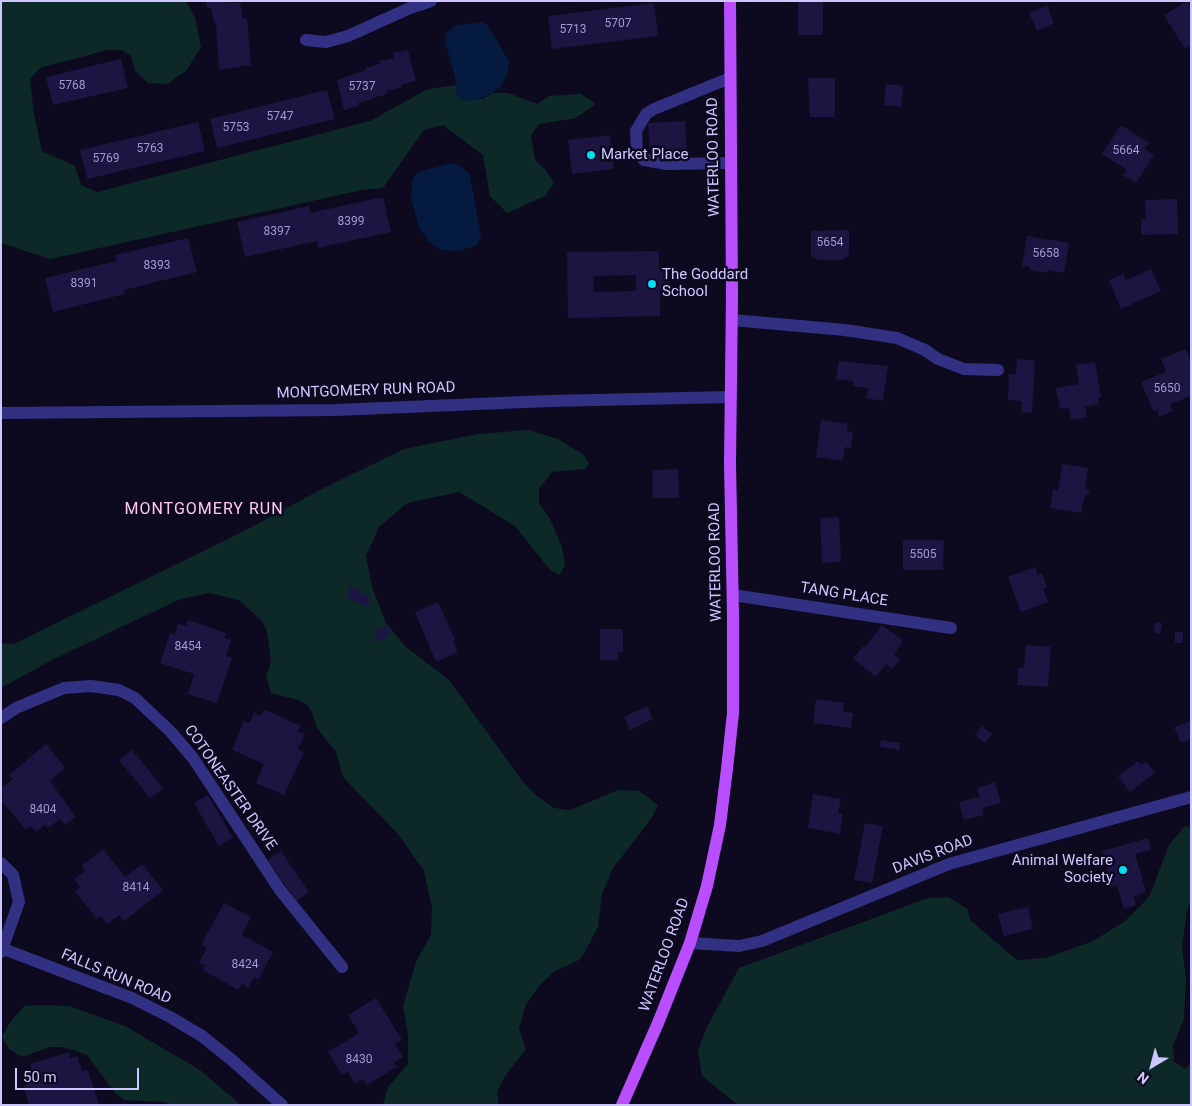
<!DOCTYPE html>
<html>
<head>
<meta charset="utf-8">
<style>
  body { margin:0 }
  #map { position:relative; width:1192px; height:1106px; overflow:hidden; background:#0d0a1f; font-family:Roboto,sans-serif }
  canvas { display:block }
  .frame { position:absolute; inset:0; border:2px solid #cdc7ff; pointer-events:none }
  .north { position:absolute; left:1127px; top:1041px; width:50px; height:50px; -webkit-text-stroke:4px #0d0a1f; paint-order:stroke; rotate:217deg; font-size:14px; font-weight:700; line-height:20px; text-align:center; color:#cdc7ff }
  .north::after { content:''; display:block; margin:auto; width:18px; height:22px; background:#cdc7ff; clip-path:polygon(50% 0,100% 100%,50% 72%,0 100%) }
  .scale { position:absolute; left:15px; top:1068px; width:124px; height:22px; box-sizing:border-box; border:2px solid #cdc7ff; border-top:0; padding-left:6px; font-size:15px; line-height:18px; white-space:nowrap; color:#cdc7ff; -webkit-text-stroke:4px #0d0a1f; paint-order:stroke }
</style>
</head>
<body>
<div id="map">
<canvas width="1192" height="1106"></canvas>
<div class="frame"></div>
<div class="north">N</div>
<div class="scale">50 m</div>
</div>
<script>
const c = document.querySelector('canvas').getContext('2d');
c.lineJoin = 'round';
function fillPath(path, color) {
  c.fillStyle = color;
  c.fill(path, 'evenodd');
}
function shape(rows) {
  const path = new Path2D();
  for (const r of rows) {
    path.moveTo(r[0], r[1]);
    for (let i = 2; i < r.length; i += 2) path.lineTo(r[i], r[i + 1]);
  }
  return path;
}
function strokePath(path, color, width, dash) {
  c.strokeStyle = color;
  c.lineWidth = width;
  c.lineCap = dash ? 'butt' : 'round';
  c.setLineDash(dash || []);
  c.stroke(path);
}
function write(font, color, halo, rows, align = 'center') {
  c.font = font + ' Roboto,sans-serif';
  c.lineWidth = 5;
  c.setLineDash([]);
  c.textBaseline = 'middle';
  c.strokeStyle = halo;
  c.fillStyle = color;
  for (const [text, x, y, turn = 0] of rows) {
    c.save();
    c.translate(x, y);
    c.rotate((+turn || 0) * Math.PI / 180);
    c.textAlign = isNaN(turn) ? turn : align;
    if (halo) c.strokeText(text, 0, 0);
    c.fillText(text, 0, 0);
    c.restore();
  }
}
fillPath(shape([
  [1,1,186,1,195,18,201,47,186,71,167,84,148,83,135,71,131,56,122,50,107,50,40,68,30,79,34,114,42,151,75,166,81,185,97,192,370,121,428,89,457,85,456,95,482,99,493,93,508,93,537,104,549,96,581,94,596,104,576,118,539,124,531,136,535,160,544,168,554,183,545,196,507,213,490,196,483,155,443,125,424,130,383,188,362,190,50,259,1,243],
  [529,430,558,439,584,455,589,464,585,469,552,472,539,489,539,503,551,521,562,547,565,565,560,575,550,570,515,526,459,492,407,503,379,527,366,556,372,587,386,623,405,646,450,681,523,782,536,795,554,808,570,810,618,790,639,791,658,805,651,819,613,868,602,894,598,927,585,952,579,960,555,971,542,983,526,1004,519,1029,526,1049,505,1076,497,1092,499,1105,383,1105,388,1087,408,1064,408,1034,403,1006,416,962,431,935,432,908,424,871,398,834,343,777,336,752,317,728,312,712,307,705,299,700,271,693,266,676,271,662,267,631,262,621,239,600,210,593,180,599,52,660,1,688,1,643,14,644,244,531,324,488,404,449,478,434],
  [1191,826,1191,902,1187,910,1182,946,1186,980,1184,1019,1173,1046,1174,1061,1185,1069,1191,1063,1191,1105,738,1105,702,1076,698,1050,707,1027,739,968,928,898,949,897,967,909,971,921,1017,960,1046,958,1093,941,1124,922,1149,897,1169,845,1184,827],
  [39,1005,69,1006,125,1026,200,1070,241,1105,173,1105,164,1102,124,1100,116,1094,87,1055,64,1047,49,1047,23,1057,10,1050,2,1037,8,1025,24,1006]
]), '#0c2928');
fillPath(shape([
  [483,22,488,26,509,61,508,72,502,85,493,93,472,101,461,100,456,95,457,85,445,40,447,32,457,25],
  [452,163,462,167,470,175,481,237,477,245,458,251,441,250,429,242,419,227,411,199,412,180,418,172]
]), '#041a3e');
fillPath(shape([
  [206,1,240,3,243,18,247,18,251,65,219,70,216,23,214,23,211,8,207,8],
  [1187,1,1191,8,1191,45,1185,49,1164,15],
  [798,2,823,2,823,35,798,35],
  [654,3,658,36,552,49,548,16],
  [1047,5,1054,23,1037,31,1029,13],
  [408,50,416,81,401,85,402,87,387,91,387,94,373,98,373,99,358,103,359,106,344,110,337,80,366,70,365,68,380,64,379,61,394,58,393,53],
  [121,59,128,88,53,105,46,77],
  [808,78,835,78,835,117,810,117],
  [886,84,903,86,901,107,884,105],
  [327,90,335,119,217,148,210,119],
  [685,121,687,153,650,155,648,123],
  [198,122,205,151,87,179,80,150],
  [1121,125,1149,143,1145,149,1154,155,1136,183,1123,175,1127,170,1102,154],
  [610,135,614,169,572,174,568,140],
  [383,197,391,232,318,248,317,241,245,257,237,222,309,206,310,213],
  [1177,199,1178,234,1141,235,1141,219,1146,219,1145,200],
  [849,230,849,254,843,260,818,260,811,256,811,231],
  [1027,236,1069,243,1064,273,1047,270,1047,273,1030,270,1030,267,1022,266],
  [188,238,197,272,124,290,125,294,53,312,45,278,117,261,115,255],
  [659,251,659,268,669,268,669,297,660,297,660,316,568,318,567,252],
  [636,275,636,291,594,292,593,276],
  [1151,269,1161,291,1121,309,1109,280,1123,274,1126,280],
  [1186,349,1191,362,1191,369,1189,369,1191,375,1191,396,1170,404,1173,411,1159,417,1157,410,1153,411,1141,382,1166,372,1161,359],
  [1017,359,1035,361,1032,413,1021,412,1022,401,1008,400,1009,374,1016,374],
  [839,361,888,366,883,401,866,398,868,388,853,386,853,381,836,379],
  [1095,362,1101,397,1098,398,1099,404,1085,407,1087,417,1071,420,1069,408,1060,409,1056,388,1079,384,1076,365],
  [821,420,848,424,847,431,853,432,851,448,845,447,843,461,816,457],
  [1062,464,1088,468,1085,487,1090,493,1084,498,1081,513,1050,508,1053,490,1058,491],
  [678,469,679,498,653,498,652,470],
  [839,517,841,562,822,563,820,518],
  [903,540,944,540,943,570,903,570],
  [1035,567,1038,575,1042,573,1047,587,1043,588,1048,602,1021,612,1008,577],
  [351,586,371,598,366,607,346,596],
  [438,602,455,639,453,640,458,652,436,662,415,612],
  [188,620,226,633,224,638,231,640,226,656,232,658,217,703,188,694,194,674,160,663,170,633,175,635,178,624,186,626],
  [1155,622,1162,623,1160,634,1154,633],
  [386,625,392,634,379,642,373,633],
  [882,625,903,641,894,654,900,659,892,669,886,664,876,677,853,659,863,646,865,647],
  [600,629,623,629,623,652,619,652,618,660,600,660],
  [1175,632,1183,632,1183,643,1175,643],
  [1026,645,1051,647,1048,687,1017,685,1019,667,1024,668],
  [816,699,844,703,843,712,853,713,851,728,813,723],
  [647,706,653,719,630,730,624,717],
  [264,709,301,726,298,731,305,734,298,749,304,752,284,795,256,783,264,764,232,750,244,721,250,723,254,712,261,716],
  [1191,721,1191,739,1181,743,1174,727],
  [982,726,992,734,985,743,975,735],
  [881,740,900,743,899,750,880,747],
  [46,744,65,768,50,781,76,817,65,825,60,819,48,828,45,825,36,832,31,826,26,830,1,800,4,795,1,789,13,779,9,775],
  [132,750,163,788,150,798,119,760],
  [1138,761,1141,765,1146,761,1155,773,1130,792,1118,776],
  [995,782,1001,803,982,808,984,815,964,820,959,802,979,797,977,788],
  [813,794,841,799,838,813,843,814,840,834,808,828],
  [208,795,233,838,219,846,194,803],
  [865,823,883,826,872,883,854,880],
  [1148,838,1151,850,1135,854,1146,892,1134,896,1136,905,1124,909,1117,885,1112,887,1102,851],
  [103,849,125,877,142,864,163,890,124,921,119,915,107,924,101,916,97,919,75,891,80,887,74,879,85,871,81,866],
  [281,851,309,892,296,901,268,860],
  [224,903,251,917,242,935,273,952,258,980,254,977,248,988,242,984,238,990,203,970,205,965,199,962,207,948,201,945],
  [1028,907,1033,929,1004,936,998,914],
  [376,998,402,1040,395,1044,403,1057,394,1062,397,1067,366,1085,363,1079,355,1084,348,1072,342,1075,328,1052,359,1033,348,1015],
  [69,1052,70,1058,77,1056,82,1071,88,1070,99,1105,29,1105,23,1086,28,1084,25,1073,32,1070,30,1064]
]), '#1c1441');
strokePath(shape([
  [306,40,326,42,348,36,410,8,431,1],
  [730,78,654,109,646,114,636,131,637,151,644,160,667,164,730,163],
  [732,320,845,330,897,338,925,350,938,359,964,369,998,370],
  [1,413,336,410,548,401,731,397],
  [733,595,951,628],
  [1,718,16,708,64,688,91,686,119,690,135,698,171,732,193,758,280,890,342,967],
  [1,863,13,875,19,902,1,952],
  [690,943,739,946,762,941,949,864,1191,797],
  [1,948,132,998,170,1017,202,1036,233,1061,282,1105]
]), '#313083', 12);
strokePath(shape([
  [622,1105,658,1023,690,943,707,886,720,825,727,769,733,713,733,615,730,463,732,296,730,1]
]), '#b94eff', 12);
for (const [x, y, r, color] of [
  [591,155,5,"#00dff2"],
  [652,284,5,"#00dff2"],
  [1123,870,5,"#00dff2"]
]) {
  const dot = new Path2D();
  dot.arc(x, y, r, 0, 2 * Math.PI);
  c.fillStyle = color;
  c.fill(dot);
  strokePath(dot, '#0d0a1f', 2);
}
write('12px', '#a19ad0', null, [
  ["5707",618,24],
  ["5713",573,30],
  ["5768",72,86],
  ["5737",362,87],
  ["5747",280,117],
  ["5753",236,128],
  ["5763",150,149],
  ["5664",1126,151],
  ["5769",106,159],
  ["8399",351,222],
  ["8397",277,232],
  ["5654",830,243],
  ["5658",1046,254],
  ["8393",157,266],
  ["8391",84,284],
  ["5650",1167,389],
  ["5505",923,555],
  ["8454",188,647],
  ["8404",43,810],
  ["8414",136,888],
  ["8424",245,965],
  ["8430",359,1060]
]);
write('15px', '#cdc7ff', '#0d0a1f', [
  ["Market Place",601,155],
  ["The Goddard",662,275],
  ["School",662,292],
  ["Animal Welfare",1113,861,"right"],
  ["Society",1113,878,"right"]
], 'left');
write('15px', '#cdc7ff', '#0d0a1f', [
  ["WATERLOO ROAD",714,157,-91],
  ["MONTGOMERY RUN ROAD",366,391,-2],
  ["WATERLOO ROAD",716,562,-91],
  ["TANG PLACE",844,595,9],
  ["COTONEASTER DRIVE",230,788,55],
  ["DAVIS ROAD",933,855,-21],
  ["WATERLOO ROAD",665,955,-70],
  ["FALLS RUN ROAD",116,977,23]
]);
c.letterSpacing = '1px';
write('16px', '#ffc9ed', '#0d0a1f', [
  ["MONTGOMERY RUN",204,510]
]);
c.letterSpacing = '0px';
</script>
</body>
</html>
